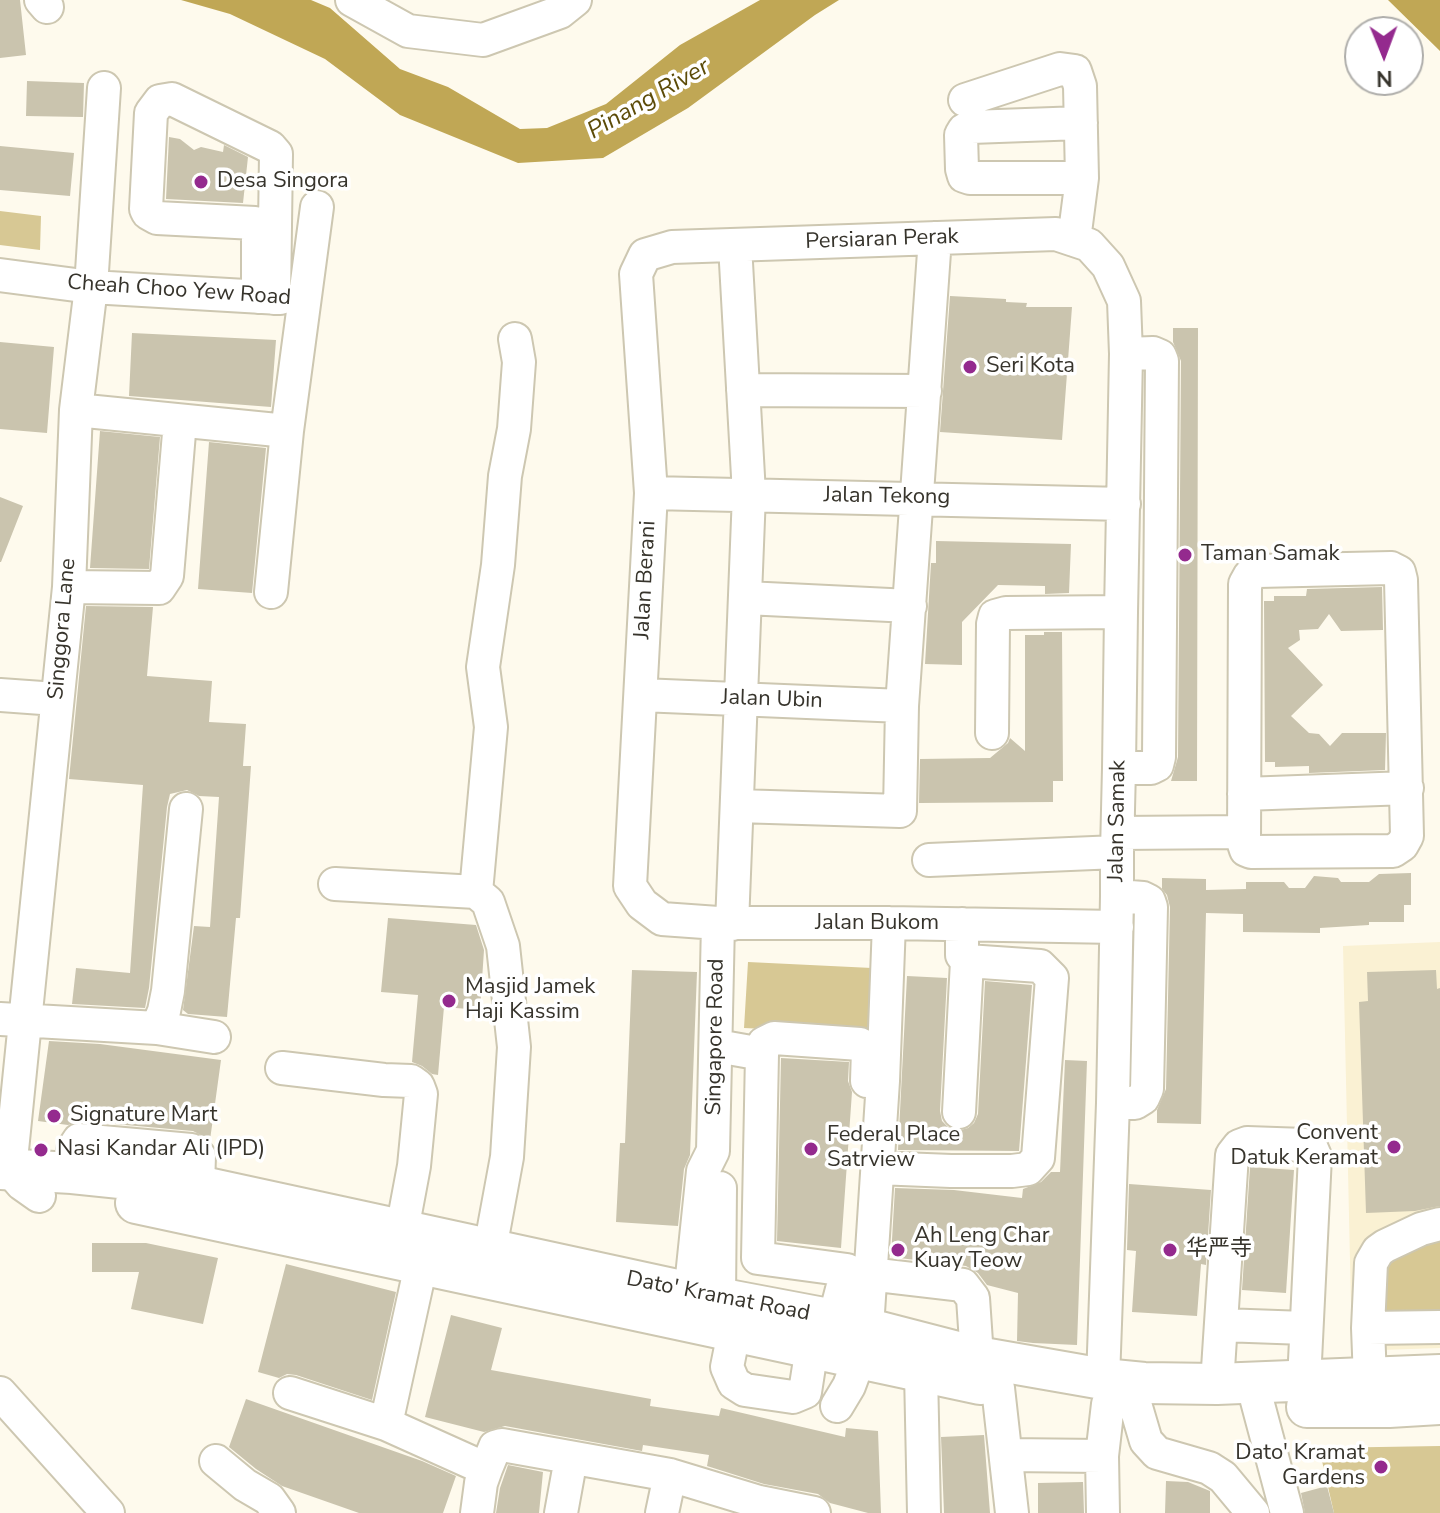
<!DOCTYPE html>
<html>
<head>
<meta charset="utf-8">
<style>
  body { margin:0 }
  #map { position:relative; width:1440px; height:1513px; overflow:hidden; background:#fefaed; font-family:"Nunito Sans",sans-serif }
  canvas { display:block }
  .north { position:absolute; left:1344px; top:16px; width:80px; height:80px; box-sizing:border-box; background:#fff; border:2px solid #afaeab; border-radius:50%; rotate:179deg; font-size:22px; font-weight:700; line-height:32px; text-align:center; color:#37342c }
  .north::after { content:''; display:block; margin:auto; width:28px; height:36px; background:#942a8e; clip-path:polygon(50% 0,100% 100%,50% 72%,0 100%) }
</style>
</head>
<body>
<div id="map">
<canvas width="1440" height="1513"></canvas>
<div class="north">N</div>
</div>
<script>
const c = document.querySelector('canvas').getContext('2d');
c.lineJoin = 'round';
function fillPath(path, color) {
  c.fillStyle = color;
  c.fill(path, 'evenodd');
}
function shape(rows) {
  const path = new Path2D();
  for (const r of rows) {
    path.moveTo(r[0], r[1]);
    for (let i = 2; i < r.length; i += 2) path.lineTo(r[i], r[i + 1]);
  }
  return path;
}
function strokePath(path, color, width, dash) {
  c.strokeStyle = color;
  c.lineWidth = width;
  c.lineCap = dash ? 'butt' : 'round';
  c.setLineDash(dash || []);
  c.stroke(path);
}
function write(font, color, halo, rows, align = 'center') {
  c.font = font + ' "Nunito Sans","Noto Sans SC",sans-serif';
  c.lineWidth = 7;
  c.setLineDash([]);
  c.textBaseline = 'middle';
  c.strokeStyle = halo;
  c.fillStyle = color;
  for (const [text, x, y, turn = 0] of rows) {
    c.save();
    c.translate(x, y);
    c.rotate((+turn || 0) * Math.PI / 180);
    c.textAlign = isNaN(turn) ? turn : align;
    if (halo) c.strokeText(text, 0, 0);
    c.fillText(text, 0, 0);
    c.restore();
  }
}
fillPath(shape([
  [1440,942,1440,1348,1352,1351,1343,946]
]), '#faf1d3');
fillPath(shape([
  [0,211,41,216,40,250,0,245],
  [748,962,872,968,869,1034,744,1028],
  [1440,1235,1440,1317,1381,1316,1384,1262],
  [1440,1446,1440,1513,1334,1513,1319,1448]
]), '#d7c894');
fillPath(shape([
  [181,0,311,0,330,8,400,69,448,87,520,129,547,128,606,104,680,45,760,0,839,0,815,15,688,108,603,158,518,163,400,115,325,59,230,14],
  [1388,0,1440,0,1440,51]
]), '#c0a755');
fillPath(shape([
  [0,0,20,0,26,55,0,58],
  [27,81,84,83,83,117,26,116],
  [169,137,180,139,194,150,201,147,223,152,224,145,248,157,243,203,166,199],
  [0,146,74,153,70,196,0,190],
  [950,296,1006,299,1006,302,1027,303,1026,307,1072,307,1062,440,940,432],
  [1173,328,1198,328,1197,781,1171,781,1178,757,1181,361,1173,342],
  [132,333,276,340,271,407,129,396],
  [0,342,54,347,47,433,0,429],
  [100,431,160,437,149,569,90,568],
  [209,442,266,448,252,593,198,589],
  [0,497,23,506,1,562,0,562],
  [936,541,1071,544,1069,593,1045,594,1045,586,998,585,962,622,962,665,925,664,931,563,936,563],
  [1382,587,1383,630,1341,631,1329,614,1318,629,1299,630,1300,640,1288,648,1323,685,1291,716,1309,733,1319,734,1330,746,1342,733,1386,733,1385,770,1309,773,1309,766,1275,767,1275,762,1265,762,1264,601,1274,601,1274,596,1306,596,1307,589],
  [86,606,153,607,147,676,212,681,209,722,246,724,243,766,251,766,240,918,236,918,227,1017,188,1014,183,1010,194,926,210,927,219,797,199,796,187,790,170,794,167,807,149,988,145,1008,72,1004,76,968,130,973,143,785,69,779],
  [1044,632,1062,632,1063,781,1053,781,1053,802,919,803,920,759,990,758,1008,743,1010,738,1025,751,1025,635,1044,635],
  [1411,873,1411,905,1404,905,1404,922,1369,922,1369,925,1320,928,1320,933,1243,932,1243,914,1206,913,1201,1124,1157,1123,1157,1110,1166,1089,1170,907,1167,895,1162,889,1162,878,1206,879,1206,890,1246,889,1246,882,1284,882,1289,888,1305,888,1314,876,1338,878,1341,882,1369,882,1379,874],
  [388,918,476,925,484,950,480,1010,444,1007,438,1075,432,1074,422,1066,412,1062,418,995,381,992],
  [632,970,697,972,690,1155,684,1169,678,1226,616,1222,620,1143,625,1143],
  [1436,970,1437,989,1440,988,1440,1206,1415,1211,1366,1213,1359,1002,1368,1001,1367,972],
  [907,976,947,978,940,1111,942,1121,948,1127,957,1131,968,1128,974,1123,978,1114,985,981,1032,985,1019,1151,898,1150],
  [49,1041,100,1044,221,1060,210,1140,193,1131,81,1121,68,1125,38,1121],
  [781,1058,849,1062,848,1081,852,1092,841,1248,777,1241],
  [1065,1060,1087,1061,1077,1345,1033,1343,1017,1341,1018,1293,987,1285,978,1273,966,1266,891,1257,895,1188,954,1190,1022,1198,1023,1189,1041,1182,1051,1172,1060,1172],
  [1250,1167,1294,1170,1286,1293,1242,1290],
  [1129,1184,1211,1190,1206,1265,1201,1264,1197,1316,1132,1312,1136,1251,1127,1250],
  [92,1243,146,1243,218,1258,203,1324,131,1309,139,1272,92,1272],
  [286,1264,396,1292,372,1400,296,1375,287,1374,279,1378,258,1372],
  [451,1315,502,1328,491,1370,651,1399,650,1406,719,1416,721,1408,845,1437,846,1428,878,1431,881,1513,868,1513,830,1503,818,1494,764,1484,707,1466,709,1455,643,1445,642,1451,505,1426,484,1432,425,1417],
  [246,1399,422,1461,456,1476,443,1513,359,1513,282,1486,256,1469,229,1447],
  [984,1435,990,1513,944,1513,941,1437],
  [508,1465,543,1472,539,1513,496,1513,500,1488],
  [1166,1481,1188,1482,1210,1491,1210,1513,1165,1513],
  [1083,1482,1084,1513,1038,1513,1038,1483],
  [1327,1486,1334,1513,1305,1513,1301,1493]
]), '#cac4ae');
const minor = shape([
  [41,0,47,7],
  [352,0,408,31,483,40,560,12,575,0],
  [965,100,1060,69,1075,71,1080,86,1082,178,1074,240],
  [1081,123,971,127,964,130,961,135,962,169,964,176,970,178,1082,178],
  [0,275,91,287,280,298],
  [258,297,258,229,255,223,157,218,148,213,146,209,151,113,160,101,172,99,270,147,276,154,274,298],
  [743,390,925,391],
  [76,410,287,431],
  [651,493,1124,504],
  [1391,568,1399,572,1401,580,1407,836,1402,845,1393,851,1251,852,1246,850,1244,844,1245,584,1250,575,1258,571,1391,568],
  [69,587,159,588,167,576,180,421],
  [271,592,287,431,317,207],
  [746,598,910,606],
  [0,695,56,699],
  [641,695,902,706],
  [992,733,993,624,995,616,1006,613,1121,612],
  [1119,768,1151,768,1157,765,1159,757,1162,361,1160,356,1153,353,1126,354],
  [1244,794,1407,788],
  [737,806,900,811,902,706,935,238],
  [1118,833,1244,832],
  [929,860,1117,852],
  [335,884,476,892],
  [732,924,749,494,735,245],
  [0,1019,157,1028,214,1037],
  [157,1028,164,1011,168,991,186,809],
  [717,1046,762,1054,758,1258,847,1270,834,1320],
  [762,1054,764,1043,774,1038,860,1044,868,1049,867,1081],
  [282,1068,384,1080,411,1081,418,1086,421,1094,414,1166,402,1230],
  [1113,1103,1135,1103,1143,1098,1147,1089,1151,907,1149,901,1143,898,1117,896],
  [959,1112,967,961],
  [877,1168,951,1171,1012,1171,1028,1169,1038,1158,1052,978,1040,966,967,961,962,955,962,924],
  [72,1173,73,1149,79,1140,191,1150,199,1156,198,1186],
  [39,1196,22,1184,10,1170,69,587,76,410,91,287,104,88],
  [495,1271,492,1269,490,1249,507,1157,514,1047,503,946,488,902,476,892,491,727,483,667,498,565,505,476,514,429,519,362,515,339],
  [869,1274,963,1285,973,1298,977,1357],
  [719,1299,720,1188],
  [688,1315,703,1171,713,1151,718,923],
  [1222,1325,1305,1328],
  [867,1328,883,1081,889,923],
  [1368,1328,1440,1327],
  [734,1332,727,1367,734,1383,745,1390,793,1397,805,1392,812,1347],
  [921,1372,924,1513],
  [1103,1379,1113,1103,1117,896,1117,852,1119,768,1121,612,1126,354,1124,301,1108,266,1089,245,1056,234,672,247,645,255,636,274,651,493,630,886,642,904,662,919,718,923,889,923,1117,927],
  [1370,1379,1368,1328,1371,1263,1378,1251,1385,1246,1421,1229,1440,1224],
  [1252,1382,1287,1513],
  [1217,1384,1232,1155,1239,1146,1247,1143,1305,1145,1312,1149,1315,1156,1304,1381],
  [998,1388,1012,1513],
  [0,1393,108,1513],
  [290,1393,386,1424,486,1469],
  [837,1406,849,1386,859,1359],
  [1136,1407,1146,1441,1157,1453,1209,1468,1223,1477,1253,1513],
  [386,1424,421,1265],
  [1007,1455,1102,1456,1108,1404],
  [1102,1456,1103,1513],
  [216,1461,245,1485,269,1499,279,1513],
  [477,1513,481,1483,486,1469,495,1447,502,1445,670,1475,759,1502,814,1513],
  [561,1513,571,1458],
  [662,1513,670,1475]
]);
const major = shape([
  [0,1169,72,1173,198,1186,691,1293,834,1320,977,1357,1103,1379,1144,1383,1217,1384,1440,1375],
  [136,1203,980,1384],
  [1307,1407,1389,1407,1440,1404]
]);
strokePath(minor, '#cdc7b1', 36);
strokePath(major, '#cdc7b1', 44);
strokePath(minor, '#fff', 32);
strokePath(major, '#fff', 40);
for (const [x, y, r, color] of [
  [201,182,8,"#942a8e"],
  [970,367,8,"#942a8e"],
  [1185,555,8,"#942a8e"],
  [449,1001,8,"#942a8e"],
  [54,1116,8,"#942a8e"],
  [1394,1147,8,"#942a8e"],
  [811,1149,8,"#942a8e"],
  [41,1150,8,"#942a8e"],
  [898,1250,8,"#942a8e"],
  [1170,1250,8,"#942a8e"],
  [1381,1467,8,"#942a8e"]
]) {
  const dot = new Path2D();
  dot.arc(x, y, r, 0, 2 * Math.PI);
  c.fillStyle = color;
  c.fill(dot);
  strokePath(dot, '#fff', 3);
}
write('22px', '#37342c', '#fff', [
  ["Desa Singora",217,182],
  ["Seri Kota",986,367],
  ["Taman Samak",1201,555],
  ["Masjid Jamek",465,988],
  ["Haji Kassim",465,1013],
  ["Signature Mart",70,1116],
  ["Convent",1378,1134,"right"],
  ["Datuk Keramat",1378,1159,"right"],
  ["Federal Place",827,1136],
  ["Satrview",827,1161],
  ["Nasi Kandar Ali (IPD)",57,1150],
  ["Ah Leng Char",914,1237],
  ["Kuay Teow",914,1262],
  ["华严寺",1186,1250],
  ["Dato' Kramat",1365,1454,"right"],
  ["Gardens",1365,1479,"right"]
], 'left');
write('22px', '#37342c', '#fff', [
  ["Persiaran Perak",882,240,-2],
  ["Cheah Choo Yew Road",179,291,4],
  ["Jalan Tekong",887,497,1],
  ["Jalan Berani",646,580,-87],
  ["Singgora Lane",63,629,-85],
  ["Jalan Ubin",772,700,2],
  ["Jalan Samak",1118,821,-89],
  ["Jalan Bukom",877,924],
  ["Singapore Road",716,1037,-89],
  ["Dato' Kramat Road",718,1297,11]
]);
write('italic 24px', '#5c4b08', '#fff', [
  ["Pinang River",649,100,-30]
]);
</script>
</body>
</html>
